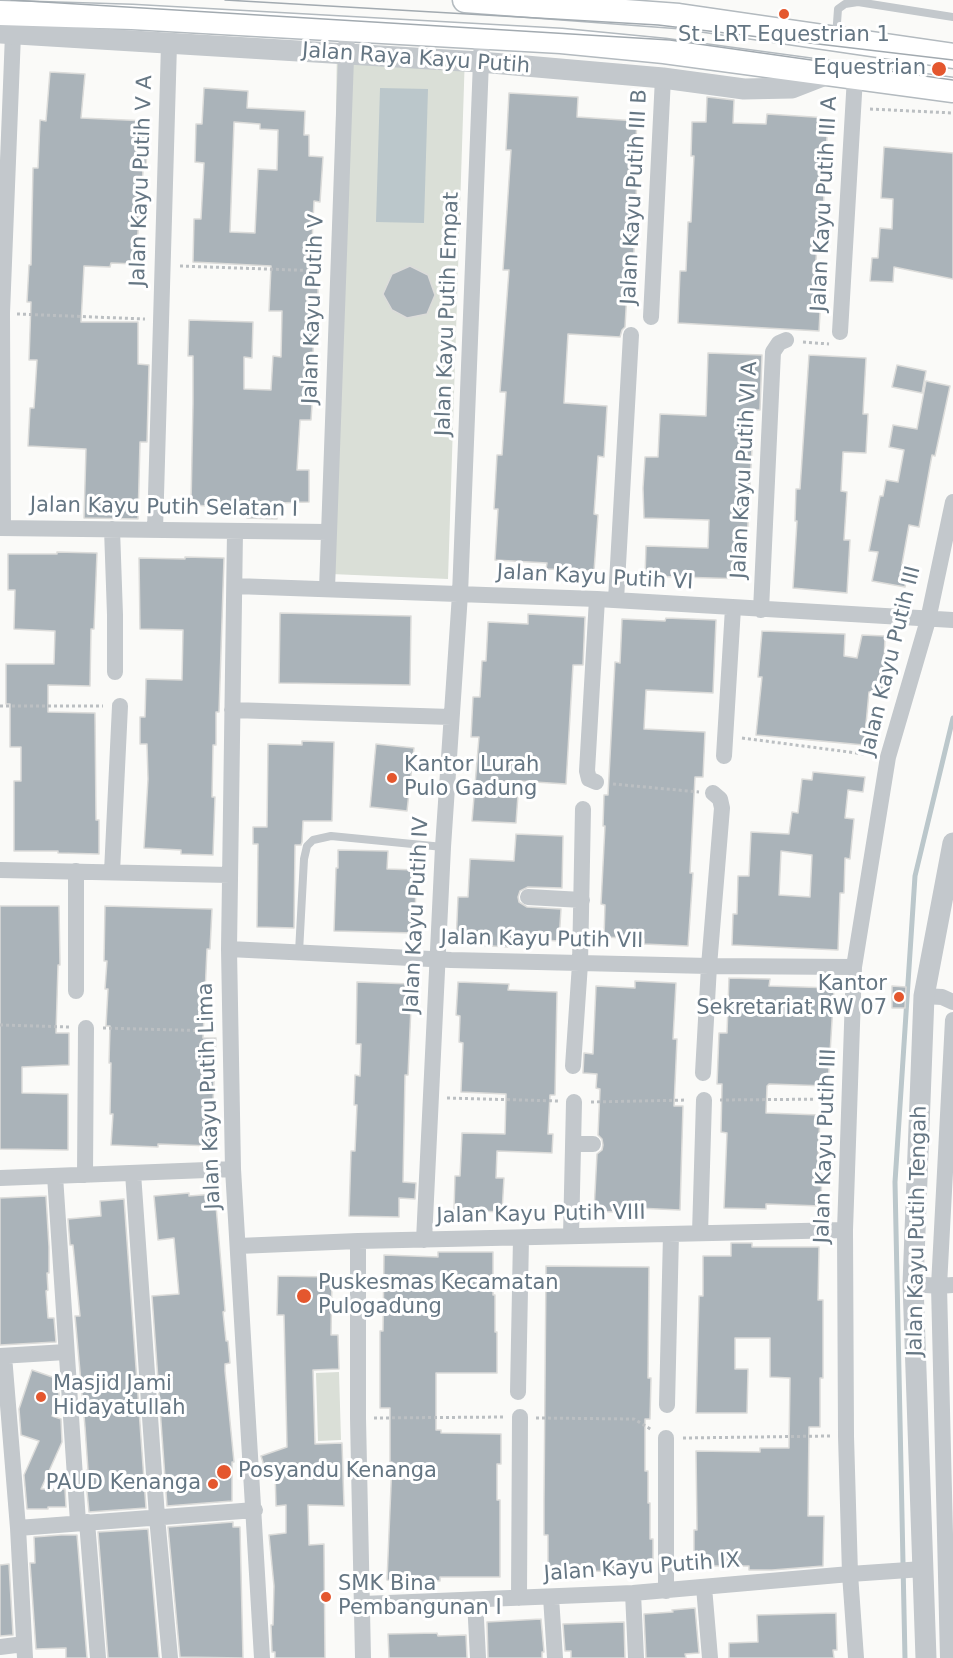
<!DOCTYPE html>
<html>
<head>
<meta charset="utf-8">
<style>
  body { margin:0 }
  canvas { display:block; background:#fafaf8 }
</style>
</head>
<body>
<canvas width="953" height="1658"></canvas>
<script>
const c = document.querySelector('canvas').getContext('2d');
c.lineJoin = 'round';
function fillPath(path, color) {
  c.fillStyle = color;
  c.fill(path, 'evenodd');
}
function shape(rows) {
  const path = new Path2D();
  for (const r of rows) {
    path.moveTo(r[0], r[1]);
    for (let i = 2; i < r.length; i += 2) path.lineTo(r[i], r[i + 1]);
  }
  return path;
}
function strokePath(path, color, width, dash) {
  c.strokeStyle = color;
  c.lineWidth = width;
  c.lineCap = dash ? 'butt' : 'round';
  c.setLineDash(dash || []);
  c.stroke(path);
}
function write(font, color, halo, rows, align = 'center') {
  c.font = font + ' "DejaVu Sans",sans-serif';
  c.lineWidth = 6;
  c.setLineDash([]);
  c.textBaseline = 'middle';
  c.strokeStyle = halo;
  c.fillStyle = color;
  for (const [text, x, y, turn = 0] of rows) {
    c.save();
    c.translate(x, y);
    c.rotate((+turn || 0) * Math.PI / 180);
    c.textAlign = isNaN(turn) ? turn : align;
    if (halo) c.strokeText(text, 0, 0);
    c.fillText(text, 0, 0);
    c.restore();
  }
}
fillPath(shape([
  [337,44,465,54,448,579,331,574,330,508],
  [339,1372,341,1440,318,1441,316,1373]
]), '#dadfd7');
fillPath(shape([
  [380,88,428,89,424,223,376,222]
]), '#bbc7cb');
strokePath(shape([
  [905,1658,895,1182,915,876,953,718]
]), '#bbc7cb', 5);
const building = shape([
  [50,72,85,74,81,118,148,121,146,170,143,170,141,215,139,215,136,264,111,263,110,267,84,266,81,322,138,322,138,364,149,365,147,442,140,442,138,519,84,518,86,449,28,446,30,408,34,408,37,360,29,360,31,302,27,302,29,265,31,265,33,168,38,168,40,120,46,121,50,72],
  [204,88,248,91,247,108,305,111,304,135,309,135,309,156,323,157,320,202,314,201,310,284,318,284,318,312,314,312,313,359,315,359,311,420,300,420,297,470,309,470,309,502,277,503,277,519,247,518,247,508,191,505,193,403,193,356,188,356,189,320,253,322,252,358,244,357,244,389,271,390,273,356,281,357,282,311,269,311,271,266,193,262,194,219,201,219,204,163,195,162,196,124,202,124,204,88],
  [234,122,260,124,260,129,278,130,277,170,258,169,255,233,230,232,234,122],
  [509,93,578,97,577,117,637,121,634,175,637,175,633,275,628,274,625,327,622,330,620,337,568,334,564,403,607,406,604,457,598,456,594,514,598,515,594,571,546,569,547,563,495,560,498,509,494,509,497,455,502,455,506,392,500,392,509,270,503,270,511,150,506,150,509,93],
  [707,97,734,100,733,123,766,124,767,114,828,118,823,213,819,212,815,277,822,277,819,331,678,323,680,271,686,271,688,222,691,222,694,156,691,156,692,122,706,122,707,97],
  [884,147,953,153,953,279,894,267,893,282,870,281,872,258,878,258,880,228,892,229,893,199,881,198,884,147],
  [410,266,428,275,435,295,427,314,407,318,392,310,383,294,392,274,410,266],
  [708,353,762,355,760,410,754,410,745,579,645,576,646,546,708,548,709,520,644,518,643,488,645,457,658,457,660,414,706,416,708,353],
  [809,355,866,358,863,414,868,414,866,453,843,452,841,491,847,492,844,540,850,540,847,593,793,588,797,521,795,521,796,489,800,489,809,355],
  [897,365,926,371,922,393,892,387,897,365],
  [926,381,950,386,935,456,932,455,919,527,909,525,902,564,909,565,905,587,872,581,878,552,869,551,880,496,883,496,886,480,898,482,904,450,889,447,893,425,917,429,926,381],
  [57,552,97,553,94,629,91,629,90,686,48,685,48,712,95,713,96,820,99,820,99,854,58,853,58,851,14,851,14,781,21,781,21,747,10,747,10,704,6,704,6,664,54,664,55,631,14,629,15,590,8,590,8,554,57,554,57,552],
  [185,557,224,558,219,712,216,712,216,745,213,745,212,797,215,797,213,855,181,854,181,850,144,848,148,779,147,744,140,744,140,717,145,717,146,679,182,680,183,630,140,629,139,558,185,559,185,557],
  [280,613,411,616,410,685,279,683,280,613],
  [528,614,585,617,583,665,573,665,566,784,519,781,516,823,472,821,479,737,471,737,473,697,480,697,482,661,486,661,488,622,528,624,528,614],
  [666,618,716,620,713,693,646,690,644,729,705,732,703,777,695,777,690,873,693,873,688,946,644,944,644,939,604,937,605,905,601,904,605,826,603,826,604,795,608,795,615,662,620,663,622,619,665,621,666,618],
  [762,631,845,634,844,656,857,658,862,635,885,636,883,692,869,692,864,745,756,735,762,677,758,677,762,631],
  [302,741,334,742,332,821,303,821,302,842,301,845,295,845,294,928,257,927,258,844,253,844,253,827,267,827,268,744,302,745,302,741],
  [376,744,414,748,407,811,370,807,376,744],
  [813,772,865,777,863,792,848,790,845,818,854,819,850,859,845,858,844,893,840,893,838,950,732,945,733,914,737,914,738,876,749,876,751,832,789,834,792,812,798,813,802,779,812,780,813,772],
  [781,851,812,855,810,897,779,895,781,851],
  [516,834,563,836,562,888,528,887,520,891,518,897,519,902,527,907,561,909,559,941,508,938,508,947,456,944,458,897,468,897,470,859,514,861,516,834],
  [338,850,388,851,387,869,416,870,415,933,334,931,336,868,338,868,338,850],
  [0,906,59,906,60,965,58,965,56,1033,69,1033,69,1065,22,1067,22,1093,68,1094,68,1150,0,1149,0,906],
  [105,906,212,909,210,949,207,949,203,1038,216,1038,211,1146,158,1144,158,1147,111,1145,113,1114,110,1114,111,1063,109,1063,110,1026,106,1026,108,989,105,989,107,961,104,961,105,906],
  [729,978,770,979,769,986,834,988,828,1086,769,1084,767,1086,766,1113,820,1115,818,1163,822,1163,821,1206,766,1204,766,1209,724,1208,727,1133,721,1132,722,1084,717,1084,719,1033,727,1033,729,978],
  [635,981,676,983,673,1039,677,1039,674,1106,683,1106,680,1210,637,1208,636,1213,594,1211,597,1154,602,1150,603,1145,602,1139,598,1135,600,1089,596,1088,597,1074,583,1073,584,1053,593,1054,596,986,635,988,635,981],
  [357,982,412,984,408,1075,405,1075,403,1182,416,1183,415,1199,399,1198,399,1217,349,1216,351,1151,355,1151,357,1105,354,1105,355,1075,360,1076,361,1044,356,1044,357,982],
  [458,982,509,984,508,990,557,992,555,1095,550,1095,548,1134,553,1134,552,1153,497,1151,496,1178,504,1178,502,1212,454,1210,455,1176,460,1176,462,1133,505,1134,506,1094,461,1092,463,1043,459,1042,460,1016,456,1015,458,982],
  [892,986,906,987,905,1008,892,1008,892,986],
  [189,1193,189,1196,215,1194,225,1311,223,1312,226,1341,228,1341,230,1363,225,1364,225,1371,234,1462,232,1462,232,1501,167,1506,152,1296,179,1294,174,1238,158,1240,154,1196,189,1193],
  [46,1196,49,1247,49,1273,47,1273,48,1290,46,1291,48,1318,54,1318,56,1342,0,1345,0,1198,46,1196],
  [124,1199,146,1508,89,1512,85,1471,88,1470,85,1427,75,1316,80,1316,73,1245,70,1245,68,1219,101,1216,100,1201,124,1199],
  [731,1243,752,1243,752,1247,819,1247,818,1300,823,1300,823,1378,820,1378,820,1427,809,1427,808,1516,824,1516,823,1566,772,1570,749,1570,749,1566,694,1566,694,1530,697,1530,696,1451,760,1452,760,1448,789,1448,790,1378,770,1377,770,1338,735,1338,735,1369,748,1369,747,1413,696,1413,699,1296,703,1296,703,1256,731,1256,731,1243],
  [438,1252,493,1252,493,1295,495,1295,495,1332,497,1332,497,1373,436,1373,436,1430,441,1430,441,1433,501,1434,501,1464,497,1464,497,1500,500,1500,500,1577,440,1577,440,1581,387,1580,392,1462,390,1462,390,1408,380,1408,380,1331,383,1331,384,1255,438,1257,438,1252],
  [546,1266,649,1267,648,1378,651,1378,650,1419,645,1419,645,1471,648,1471,648,1503,650,1503,650,1539,653,1539,653,1572,593,1571,593,1568,548,1567,548,1535,544,1535,544,1500,546,1266],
  [278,1276,332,1277,331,1335,338,1335,339,1369,313,1370,315,1444,342,1443,344,1506,308,1505,309,1545,324,1544,325,1658,275,1658,275,1652,272,1652,271,1625,273,1625,274,1586,269,1535,286,1533,286,1505,276,1506,275,1472,267,1475,261,1456,287,1447,284,1315,277,1315,278,1276],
  [32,1370,58,1379,59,1396,52,1416,61,1419,62,1442,41,1489,65,1489,66,1507,48,1507,48,1509,27,1509,24,1475,39,1441,21,1435,19,1409,32,1370],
  [233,1522,233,1527,240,1527,243,1658,180,1657,168,1527,233,1522],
  [148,1529,159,1658,108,1658,98,1532,148,1529],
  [61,1535,77,1535,87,1658,66,1658,66,1648,36,1649,30,1563,35,1563,34,1537,61,1535],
  [9,1564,13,1635,0,1636,0,1565,9,1564],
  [695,1608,699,1653,685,1654,686,1658,646,1658,644,1614,673,1612,672,1610,695,1608],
  [836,1613,837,1650,833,1650,834,1658,729,1658,729,1643,758,1642,757,1615,836,1613],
  [541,1619,544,1652,542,1652,542,1658,488,1658,487,1622,541,1619],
  [624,1622,625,1658,571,1658,571,1651,565,1651,563,1624,624,1622],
  [437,1633,438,1636,466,1635,467,1658,389,1658,388,1634,437,1633]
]);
fillPath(building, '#aab3b9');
strokePath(building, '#dcdcda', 1.5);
const secondary = shape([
  [465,0,679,16,953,56],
  [0,13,132,17,561,41,664,51,953,90]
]);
strokePath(secondary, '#b3babf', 27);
strokePath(shape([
  [870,109,953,113],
  [180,266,323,271],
  [17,314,145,319],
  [803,342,829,344],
  [0,706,103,706],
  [742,738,872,755],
  [613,784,699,792],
  [0,1025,70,1027],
  [103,1028,214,1031],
  [447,1098,558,1101],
  [720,1100,834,1099],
  [591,1102,687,1100],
  [374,1418,505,1417],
  [536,1418,634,1419,652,1430],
  [683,1438,830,1436]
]), '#bbbfc2', 3, [3, 3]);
strokePath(shape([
  [836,37,838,9,845,4,858,2,953,17],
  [299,952,304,859,307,846,313,840,331,836,443,847]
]), '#c3c8cc', 8);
strokePath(shape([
  [651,317,663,78],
  [840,332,855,77],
  [0,528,328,532],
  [3,528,2,313,13,34],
  [112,529,115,615,115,672],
  [155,530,169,44],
  [235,531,229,949,233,1169,262,1658],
  [235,586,597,599,953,620],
  [327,589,347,30],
  [616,600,631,335],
  [761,610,773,352,779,343,786,340],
  [232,710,451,717],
  [724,756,733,608],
  [596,782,589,779,587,771,597,599],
  [0,870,230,875],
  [112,872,120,706],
  [528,897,582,900],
  [229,949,451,960,709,966,854,967],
  [76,991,76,871],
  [924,996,942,997,953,1002],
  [573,1066,580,964,583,809],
  [703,1073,709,966,722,808,720,799,713,793],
  [573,1144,593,1144],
  [133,1173,157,1517,170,1658],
  [85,1175,86,1028],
  [55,1176,78,1522],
  [0,1178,233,1169],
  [700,1233,704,1100],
  [571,1236,574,1102],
  [424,1240,443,847,460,594,482,36],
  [358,1241,358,1418,363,1658],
  [238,1246,358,1241,845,1230],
  [913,1284,939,1286,953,1285],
  [0,1356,66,1352],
  [4,1356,18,1528,25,1658],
  [518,1392,521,1238],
  [667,1405,671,1234],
  [87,1522,98,1658],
  [18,1528,255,1510],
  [704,1587,710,1658],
  [666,1591,666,1438],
  [633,1593,636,1658],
  [551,1597,555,1658],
  [519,1598,520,1417],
  [475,1600,478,1658],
  [363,1604,633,1593,850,1574,923,1569],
  [0,1647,24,1644],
  [856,1658,850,1574,846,1436,845,1230,854,967,888,757,928,620,953,502],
  [948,1658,939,1286,953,1020]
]), '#c3c8cc', 16);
strokePath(shape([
  [0,33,480,62,663,78,744,89,792,88,828,74],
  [926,1658,913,1284,924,996,953,843]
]), '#c3c8cc', 21);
strokePath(secondary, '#fff', 24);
strokePath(shape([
  [11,0,670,40,953,80],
  [225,0,658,25,953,60]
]), '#a2aab0', 1.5);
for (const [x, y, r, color] of [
  [784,14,6,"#e4572e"],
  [939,69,8,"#e4572e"],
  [392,778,6,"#e4572e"],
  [899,997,6,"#e4572e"],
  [304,1296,8,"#e4572e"],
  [41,1397,6,"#e4572e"],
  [224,1472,8,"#e4572e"],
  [213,1484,6,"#e4572e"],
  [326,1597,6,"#e4572e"]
]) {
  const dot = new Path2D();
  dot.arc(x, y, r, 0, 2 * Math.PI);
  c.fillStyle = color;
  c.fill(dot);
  strokePath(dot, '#fff', 2);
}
write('21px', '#657683', '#fff', [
  ["St. LRT Equestrian 1",784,36,"center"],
  ["Equestrian",926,69,"right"],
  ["Kantor Lurah",404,766],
  ["Pulo Gadung",404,790],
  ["Kantor",887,985,"right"],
  ["Sekretariat RW 07",887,1009,"right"],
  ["Puskesmas Kecamatan",318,1284],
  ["Pulogadung",318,1308],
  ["Masjid Jami",53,1385],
  ["Hidayatullah",53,1409],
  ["Posyandu Kenanga",238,1472],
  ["PAUD Kenanga",201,1484,"right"],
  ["SMK Bina",338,1585],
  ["Pembangunan I",338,1609]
], 'left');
write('21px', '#657683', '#fff', [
  ["Jalan Raya Kayu Putih",416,59,4],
  ["Jalan Kayu Putih V A",142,181,-88],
  ["Jalan Kayu Putih III B",635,197,-87],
  ["Jalan Kayu Putih III A",825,204,-87],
  ["Jalan Kayu Putih V",314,309,-88],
  ["Jalan Kayu Putih Empat",448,314,-88],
  ["Jalan Kayu Putih VI A",745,470,-87],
  ["Jalan Kayu Putih Selatan I",164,508,1],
  ["Jalan Kayu Putih VI",595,578,3],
  ["Jalan Kayu Putih III",891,661,-76],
  ["Jalan Kayu Putih IV",417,915,-87],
  ["Jalan Kayu Putih VII",542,940,1],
  ["Jalan Kayu Putih Lima",210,1096,-92],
  ["Jalan Kayu Putih III",826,1146,-88],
  ["Jalan Kayu Putih VIII",541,1215,-1],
  ["Jalan Kayu Putih Tengah",918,1231,-89],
  ["Jalan Kayu Putih IX",642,1568,-4]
]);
</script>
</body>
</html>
